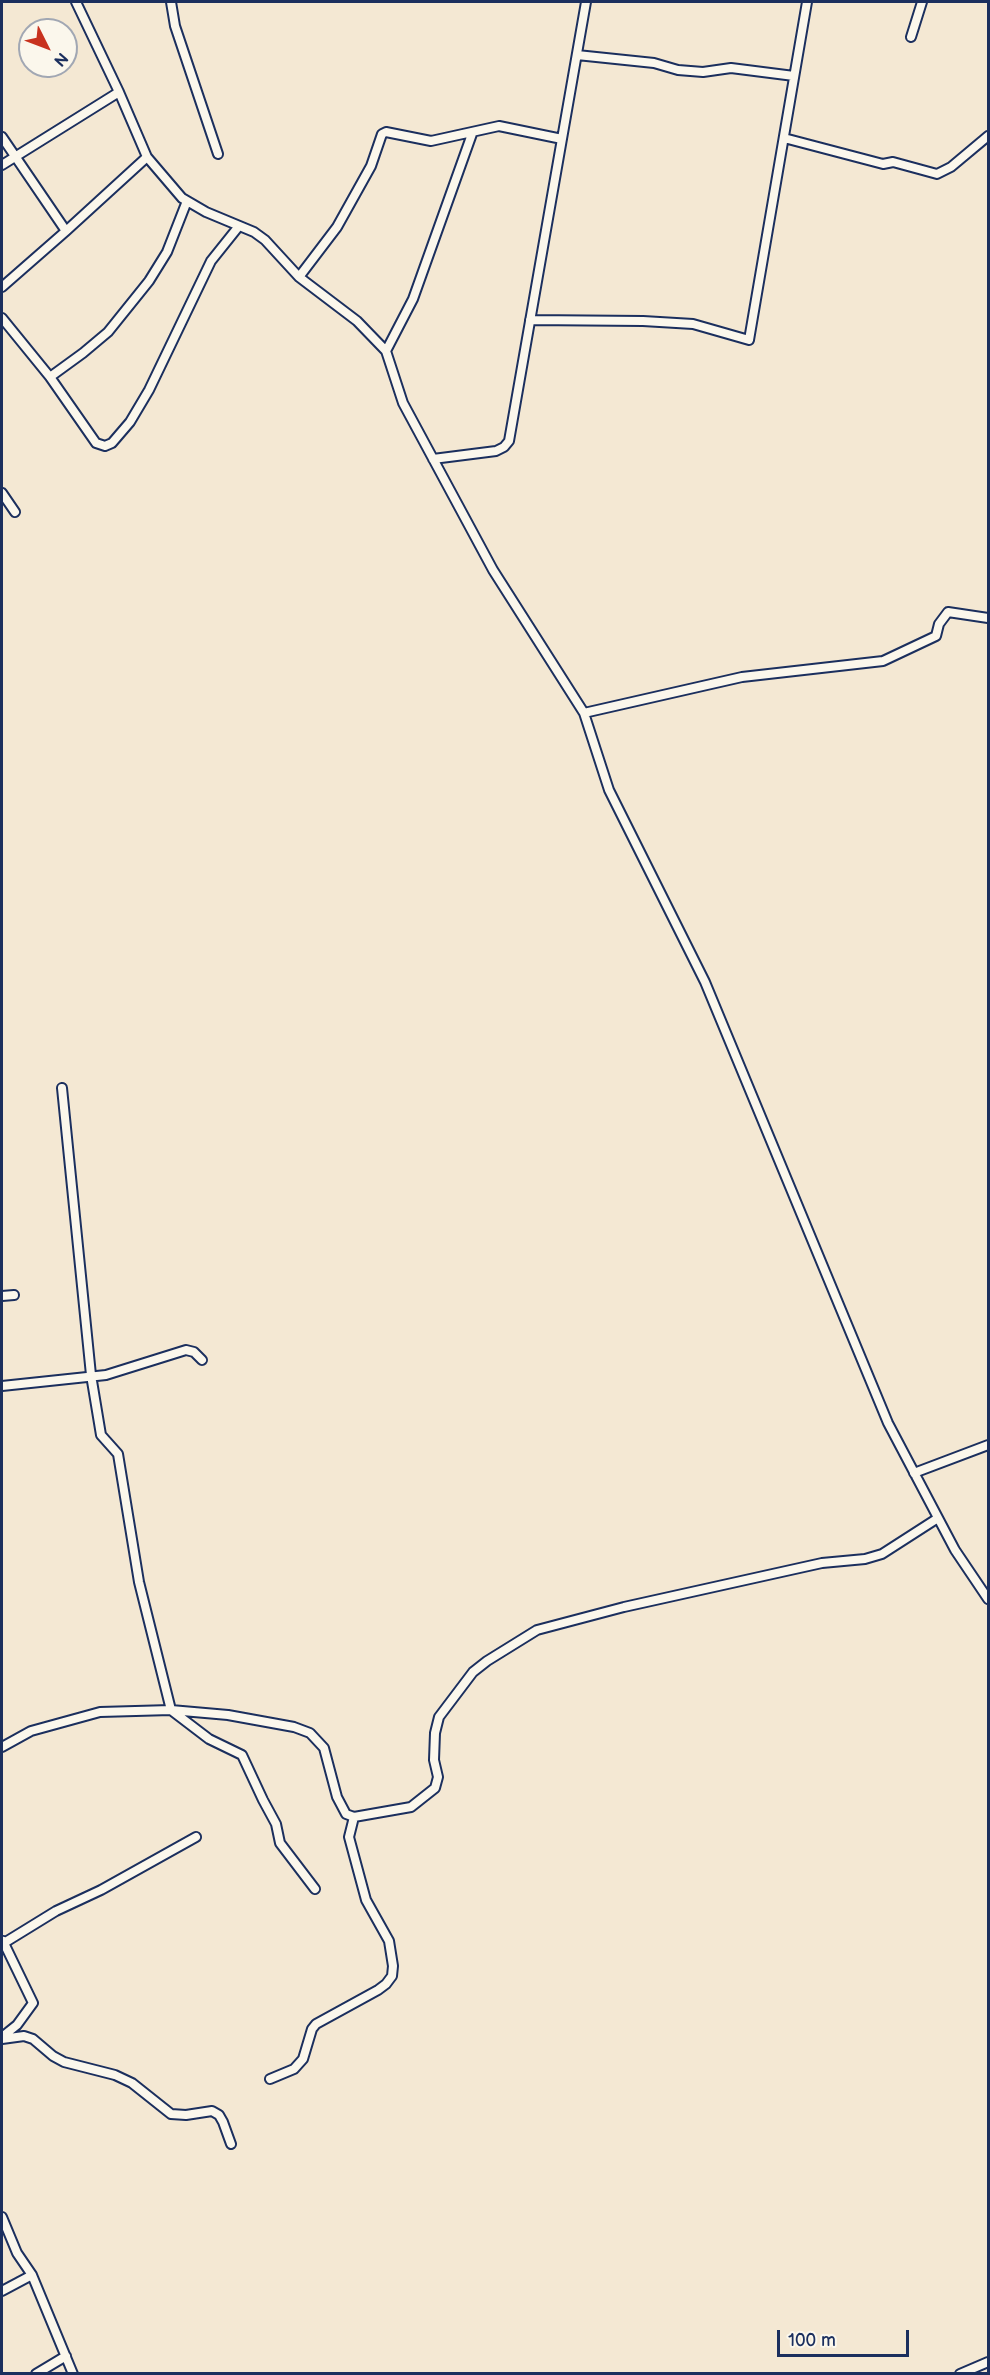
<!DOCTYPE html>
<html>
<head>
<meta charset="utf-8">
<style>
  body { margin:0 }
  #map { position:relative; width:990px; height:2375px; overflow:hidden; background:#f4e8d3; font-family:"Balsamiq Sans",sans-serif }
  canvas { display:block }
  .frame { position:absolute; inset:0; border:3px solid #1b2f5e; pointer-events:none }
  .north { position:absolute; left:18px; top:18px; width:60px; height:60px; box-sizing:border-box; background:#fbf7ec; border:2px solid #a1a7b3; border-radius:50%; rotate:132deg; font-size:16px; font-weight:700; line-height:24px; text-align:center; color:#1b2f5e }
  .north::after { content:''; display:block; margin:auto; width:21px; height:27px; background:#c8321e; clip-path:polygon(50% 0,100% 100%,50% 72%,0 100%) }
  .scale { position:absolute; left:777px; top:2330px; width:132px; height:27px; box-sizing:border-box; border:3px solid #1b2f5e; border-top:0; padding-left:8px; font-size:18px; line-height:21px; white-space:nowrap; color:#1b2f5e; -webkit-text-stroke:4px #fbf7ec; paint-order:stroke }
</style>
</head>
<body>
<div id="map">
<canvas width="990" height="2375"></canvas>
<div class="frame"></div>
<div class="north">N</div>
<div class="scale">100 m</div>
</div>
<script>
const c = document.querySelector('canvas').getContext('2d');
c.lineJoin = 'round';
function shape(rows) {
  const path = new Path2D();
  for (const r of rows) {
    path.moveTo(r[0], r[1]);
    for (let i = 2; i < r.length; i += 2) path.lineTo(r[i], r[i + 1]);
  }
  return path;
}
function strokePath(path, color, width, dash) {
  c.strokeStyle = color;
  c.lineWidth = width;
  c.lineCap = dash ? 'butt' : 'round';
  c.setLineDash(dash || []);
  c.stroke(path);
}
const street = shape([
  [76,2,119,92,147,157,182,198,206,212,254,232,265,240,299,277,357,321,386,351,403,403,493,570,584,713,609,790,705,982,888,1423,955,1550,988,1599],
  [171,2,175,26,218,154],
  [911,37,922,2],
  [577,55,654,63,678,70,703,72,731,68,794,76],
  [2,137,66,231],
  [784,138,883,164,893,162,937,174,951,167,988,136],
  [2,165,119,92],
  [299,277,337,227,371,166,382,134,386,132,431,141,499,126,562,139],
  [2,287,66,231,147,157],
  [2,318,50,377,96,443,105,446,112,443,130,422,149,390,211,261,239,226],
  [530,320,643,321,693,324,749,340,807,2],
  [386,351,413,299,472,134],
  [50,377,83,353,108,332,149,281,167,252,187,201],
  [433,459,496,451,504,447,509,441,586,2],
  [2,493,15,512],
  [584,713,742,677,883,661,936,636,939,624,948,612,988,618],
  [62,1088,91,1375,101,1435,118,1454,139,1582,171,1710,209,1739,242,1755,263,1800,276,1824,280,1843,315,1889],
  [2,1296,14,1295],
  [2,1386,106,1375,186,1350,194,1352,202,1360],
  [914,1473,988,1445],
  [2,1747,31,1731,100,1712,171,1710,228,1715,294,1727,310,1733,324,1748,337,1797,346,1814,354,1817,411,1807,435,1788,438,1777,434,1760,435,1733,439,1717,473,1672,487,1661,537,1630,624,1607,822,1563,865,1559,882,1554,938,1518],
  [4,1943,56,1911,101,1890,196,1837],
  [2,2037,17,2025,33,2003,3,1941],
  [2,2039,24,2036,33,2039,53,2056,64,2062,115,2075,132,2083,171,2114,186,2115,212,2111,219,2115,223,2122,231,2144],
  [270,2079,294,2069,303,2059,312,2029,316,2024,378,1990,386,1984,392,1976,393,1966,389,1941,366,1900,349,1837,354,1817],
  [2,2217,17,2253,32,2275,73,2374],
  [2,2291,32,2275],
  [36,2374,66,2356],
  [960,2374,988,2362]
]);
strokePath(street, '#1b2f5e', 12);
strokePath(street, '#fbf7ec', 8);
</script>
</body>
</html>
